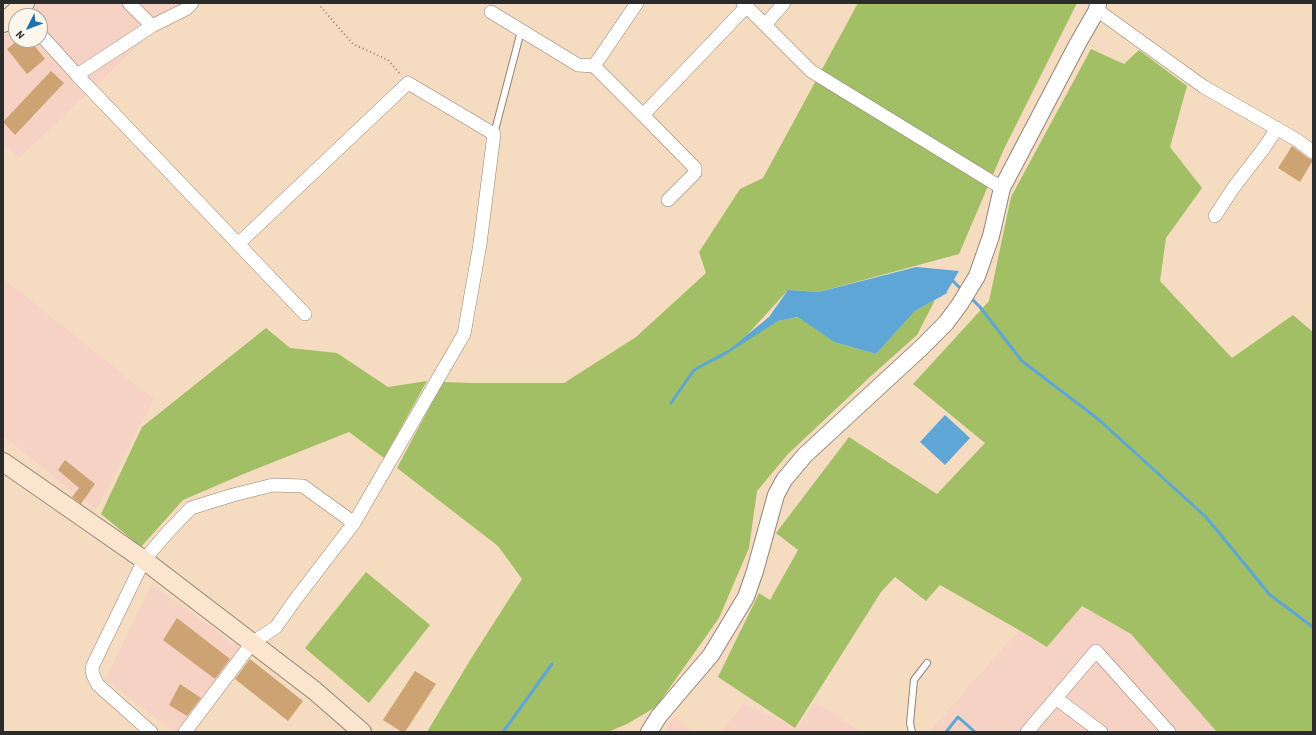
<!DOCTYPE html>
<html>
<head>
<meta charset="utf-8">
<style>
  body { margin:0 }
  #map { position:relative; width:1316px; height:735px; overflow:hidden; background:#f5dcc0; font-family:"Patrick Hand",sans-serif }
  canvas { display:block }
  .frame { position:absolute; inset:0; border:4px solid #2b2b2b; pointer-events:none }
  .north { position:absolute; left:8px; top:8px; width:40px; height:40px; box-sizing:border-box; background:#fbf7ec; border:1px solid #a8a59f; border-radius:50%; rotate:228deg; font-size:11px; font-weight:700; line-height:16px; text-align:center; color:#2b2b2b }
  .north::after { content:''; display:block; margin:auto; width:14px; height:18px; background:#1f6fb2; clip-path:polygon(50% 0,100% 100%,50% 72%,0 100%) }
</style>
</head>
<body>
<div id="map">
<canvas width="1316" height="735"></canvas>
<div class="frame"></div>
<div class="north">N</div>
</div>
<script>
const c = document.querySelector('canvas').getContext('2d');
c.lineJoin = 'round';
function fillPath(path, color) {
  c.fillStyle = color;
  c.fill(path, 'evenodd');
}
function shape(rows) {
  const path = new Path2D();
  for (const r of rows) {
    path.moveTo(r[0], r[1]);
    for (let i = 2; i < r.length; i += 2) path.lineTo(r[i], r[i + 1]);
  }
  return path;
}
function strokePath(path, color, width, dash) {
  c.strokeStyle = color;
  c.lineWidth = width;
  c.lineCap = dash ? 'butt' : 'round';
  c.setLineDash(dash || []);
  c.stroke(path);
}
fillPath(shape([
  [36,3,184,3,19,158,3,145,3,37,16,26,16,40,40,40,40,16,25,16],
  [3,278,154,399,96,510,3,436],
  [152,584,244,651,180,732,175,732,105,680],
  [1082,606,1131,634,1217,732,929,732,1019,630,1047,647],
  [816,702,862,732,720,732,744,703,797,728],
  [674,717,694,732,663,732]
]), '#f6d2c4');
fillPath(shape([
  [858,3,1077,3,1003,151,959,254,819,292,788,290,739,344,778,321,799,317,834,342,876,354,915,311,935,300,917,335,871,376,788,454,757,491,749,548,719,618,656,707,627,724,608,732,427,732,472,657,522,579,498,546,397,468,443,382,471,383,564,383,636,337,706,273,699,252,740,189,763,178],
  [1091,49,1124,64,1139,50,1187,86,1170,147,1202,188,1166,238,1160,281,1232,358,1293,315,1313,332,1313,732,1217,732,1131,634,1082,606,1047,647,1019,630,940,585,926,601,895,577,881,592,795,728,718,677,759,593,770,600,798,550,776,533,849,437,937,494,985,443,913,384,989,301,1011,197],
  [266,328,290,348,337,353,388,387,427,381,384,458,349,432,241,475,183,500,141,547,101,514,142,427],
  [366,572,430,625,369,703,305,648]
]), '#a2bf66');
fillPath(shape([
  [916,267,959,271,946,293,949,292,915,311,876,354,834,342,798,317,778,321,714,362,769,317,788,290,819,292],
  [945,415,970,438,945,465,920,442]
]), '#5da6d5');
strokePath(shape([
  [949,281,953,281,962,290],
  [971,298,980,307,1022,361,1098,419,1206,517,1270,595,1313,627],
  [671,403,694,370,727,352],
  [503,732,552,664],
  [946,732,958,717,975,732]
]), '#5da6d5', 3);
fillPath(shape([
  [18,40,30,40,45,59,27,74,7,49],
  [51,71,64,83,15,135,3,122],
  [1292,146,1308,158,1313,160,1300,182,1278,168],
  [65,460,95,484,81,504,72,497,79,488,58,470],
  [177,618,230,659,215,679,163,640],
  [250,659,303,701,288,721,235,679],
  [415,671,436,684,405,732,402,732,383,720],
  [180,684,201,698,187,716,169,705]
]), '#cda373');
const service = shape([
  [494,134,521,31],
  [912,732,910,723,914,680,927,663]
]);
const minor = shape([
  [129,3,152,26,186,9,192,3],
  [637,3,594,66,643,115,747,6],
  [743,3,811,71,1002,188],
  [1097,10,1204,87,1297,140,1313,152],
  [491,12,578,65,594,66],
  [765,25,784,3],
  [152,26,77,75,305,314],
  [40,34,77,75],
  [643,115,695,168,695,173,668,200],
  [1215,216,1234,187,1264,148,1277,128],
  [1057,699,1101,732],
  [151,732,98,685,93,675,92,670,93,665,144,560,167,533,191,508,233,495,273,485,303,486,354,523],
  [185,732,252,643,276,627,295,600,354,523,464,334,480,244,494,134,408,83,238,244],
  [1027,732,1096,651,1169,732]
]);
const tertiary = shape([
  [649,732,659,716,711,655,746,597,755,571,776,495,784,480,805,455,921,348,946,323,960,304,977,276,991,236,1002,188,1078,43,1097,10,1098,3]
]);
const secondary = shape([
  [3,23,25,3],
  [3,462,144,560,315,691,362,732]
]);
strokePath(service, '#908476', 8);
strokePath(minor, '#908476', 14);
strokePath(tertiary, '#908476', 18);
strokePath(secondary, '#908476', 20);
strokePath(shape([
  [319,3,321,7,353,44,388,60,400,74]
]), '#908476', 2, [1, 3]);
strokePath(service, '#fff', 6);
strokePath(minor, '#fff', 13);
strokePath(tertiary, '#fff', 16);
strokePath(secondary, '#fce5cf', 18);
</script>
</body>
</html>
